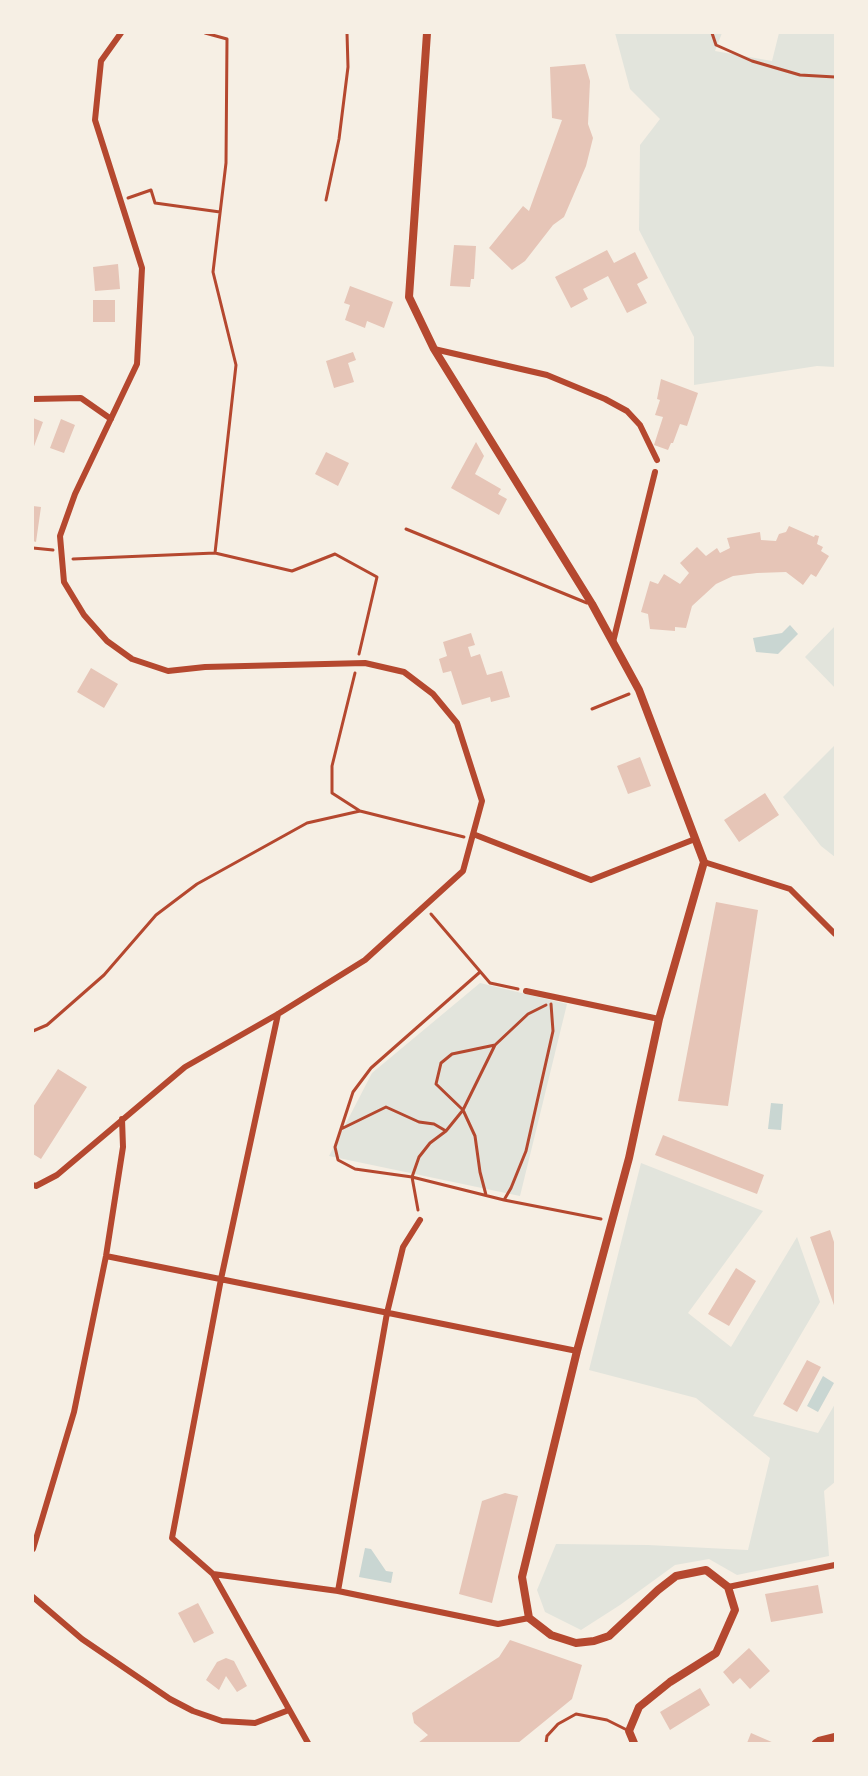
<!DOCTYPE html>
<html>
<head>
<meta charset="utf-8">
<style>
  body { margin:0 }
  #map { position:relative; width:868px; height:1776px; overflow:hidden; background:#f6efe4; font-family:"IBM Plex Sans",sans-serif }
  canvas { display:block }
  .frame { position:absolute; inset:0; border:34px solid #f6efe4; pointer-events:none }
</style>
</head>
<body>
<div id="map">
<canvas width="868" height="1776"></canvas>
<div class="frame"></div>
</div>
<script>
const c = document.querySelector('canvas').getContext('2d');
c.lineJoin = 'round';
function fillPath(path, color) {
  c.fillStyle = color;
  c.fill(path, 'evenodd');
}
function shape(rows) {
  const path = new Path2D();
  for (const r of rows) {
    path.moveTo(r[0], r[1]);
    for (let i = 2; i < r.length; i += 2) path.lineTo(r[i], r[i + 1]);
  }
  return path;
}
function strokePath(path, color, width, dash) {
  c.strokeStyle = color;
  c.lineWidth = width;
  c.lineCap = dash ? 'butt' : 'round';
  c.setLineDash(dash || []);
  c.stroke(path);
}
fillPath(shape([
  [615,33,722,33,715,51,772,61,779,33,835,33,835,367,817,366,694,385,694,337,639,230,640,145,660,119,630,89],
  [835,626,835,688,805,657],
  [835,745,835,857,821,846,783,797],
  [480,983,567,1004,520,1196,329,1156,372,1073],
  [641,1163,763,1211,688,1313,731,1347,797,1237,820,1302,753,1416,818,1433,835,1404,835,1482,824,1491,829,1556,737,1575,709,1559,675,1565,620,1605,581,1630,545,1612,537,1590,556,1544,648,1545,748,1550,770,1458,696,1398,589,1370]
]), '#e2e4dc');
fillPath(shape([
  [790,625,798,634,778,654,756,652,753,638,782,633],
  [771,1103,783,1104,781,1130,768,1129],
  [823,1376,834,1383,818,1412,807,1406],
  [365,1548,371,1549,386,1571,393,1572,391,1583,359,1577]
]), '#c9d6d2');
fillPath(shape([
  [585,64,590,81,588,124,593,138,586,166,564,217,553,225,525,261,512,270,489,248,523,206,529,211,562,120,552,118,550,67],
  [454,245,476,246,474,279,471,279,470,287,450,286],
  [607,250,614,263,635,252,648,278,637,284,647,303,627,313,608,276,583,289,588,299,571,308,555,277],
  [118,264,120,289,95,291,93,267],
  [350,286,393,302,384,328,367,321,365,328,345,320,350,305,344,303],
  [93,300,115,300,115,322,93,322],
  [353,352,356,360,348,363,354,382,334,388,326,361],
  [661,379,698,393,687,426,680,424,673,443,671,443,668,450,654,445,663,417,655,415,660,400,657,399],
  [33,418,43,422,33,449],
  [61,419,75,425,64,453,50,448],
  [476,442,484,456,475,474,501,489,498,494,507,499,499,515,451,488],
  [326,452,349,463,338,486,315,474],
  [33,506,41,507,36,542,33,541],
  [789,526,814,537,815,535,819,536,817,544,823,547,821,551,829,556,816,577,811,574,803,585,786,572,757,573,733,576,716,584,692,606,686,628,675,627,675,631,650,629,648,614,641,612,650,581,658,584,664,574,680,584,689,573,680,563,697,547,706,556,717,548,720,553,730,548,727,538,760,532,761,540,776,541,779,534,786,532],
  [471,633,475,645,468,647,471,657,480,654,487,675,502,671,510,697,491,702,490,697,462,705,451,671,443,673,439,659,447,656,443,642],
  [91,668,118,684,104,708,77,692],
  [640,757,651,786,628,794,617,766],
  [765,793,779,815,739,842,724,820],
  [716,902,758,910,728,1106,678,1101],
  [58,1069,87,1087,41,1159,33,1154,33,1107],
  [663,1135,764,1175,757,1194,655,1155],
  [830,1230,835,1245,835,1308,810,1237],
  [736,1268,756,1281,729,1326,708,1314],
  [807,1360,821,1367,797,1412,783,1404],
  [505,1493,518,1496,492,1603,459,1594,482,1501],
  [818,1585,823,1613,771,1622,765,1594],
  [198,1603,214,1633,194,1643,178,1613],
  [510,1640,582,1665,572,1699,518,1743,418,1743,428,1735,414,1723,412,1713,499,1657],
  [749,1648,770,1671,750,1689,740,1678,733,1684,723,1672],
  [226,1658,234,1661,247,1686,237,1692,226,1676,219,1690,206,1680,217,1662],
  [700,1688,710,1705,670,1730,660,1712],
  [751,1733,774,1743,747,1743]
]), '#e6c5b7');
strokePath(shape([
  [205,33,227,39,226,163,213,272,236,365,215,553,292,571,335,554,377,577,359,654],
  [712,33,716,45,752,61,800,75,835,77],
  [128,198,151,190,155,203,220,212],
  [33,548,53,550],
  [73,559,215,553],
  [355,673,332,766,332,793,360,811,464,837],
  [592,709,629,694],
  [431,914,490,983,518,989],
  [480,972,371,1068,353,1092,335,1147,338,1160,355,1169,412,1177,504,1200,601,1219],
  [33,1031,47,1025,104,975,156,915,197,884,307,823,360,811],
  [341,1129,386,1107,419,1122,434,1124,446,1131],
  [486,1195,480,1172,475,1136,463,1110,436,1084,441,1063,452,1054,495,1045],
  [504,1200,511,1188,526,1151,553,1031,551,1004],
  [418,1210,412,1177,419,1157,430,1143,446,1131,463,1110,495,1045,528,1014,546,1005]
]), '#b5482f', 3);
strokePath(shape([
  [326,200,339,139,348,67,347,33],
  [406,529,587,603],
  [546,1743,547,1736,558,1724,576,1714,607,1720,627,1730]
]), '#b5482f', 3);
strokePath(shape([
  [434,349,547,375,605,399,627,411,640,425,657,460],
  [33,399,81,398,111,419],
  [613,642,655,472],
  [473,834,591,880,695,839],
  [704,862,790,889,835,934],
  [526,991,659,1019],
  [278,1014,221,1279,172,1538,213,1574,308,1743],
  [33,1185,36,1186,57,1175,185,1067,278,1014,365,960,463,871,482,801,457,723,433,694,404,672,365,663,205,667,168,671,132,659,107,641,84,615,64,582,60,536,75,494,137,364,142,268,95,120,101,61,121,33],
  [106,1256,577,1351],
  [33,1549,74,1412,106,1256,123,1147,122,1119],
  [213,1574,338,1591,498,1624,529,1618],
  [728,1587,835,1565],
  [338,1591,387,1313,403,1247,420,1220],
  [33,1597,82,1639,170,1699,193,1711,222,1721,255,1723,289,1710]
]), '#b5482f', 6);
strokePath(shape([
  [427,33,409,297,434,349,592,604,639,690,704,862,659,1019,629,1158,577,1351,522,1577,529,1618,551,1635,576,1643,594,1641,609,1636,658,1590,676,1576,706,1570,728,1587,735,1610,716,1653,670,1682,639,1707,629,1731,634,1743],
  [816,1743,819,1741,835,1737]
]), '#b5482f', 8);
</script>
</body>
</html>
